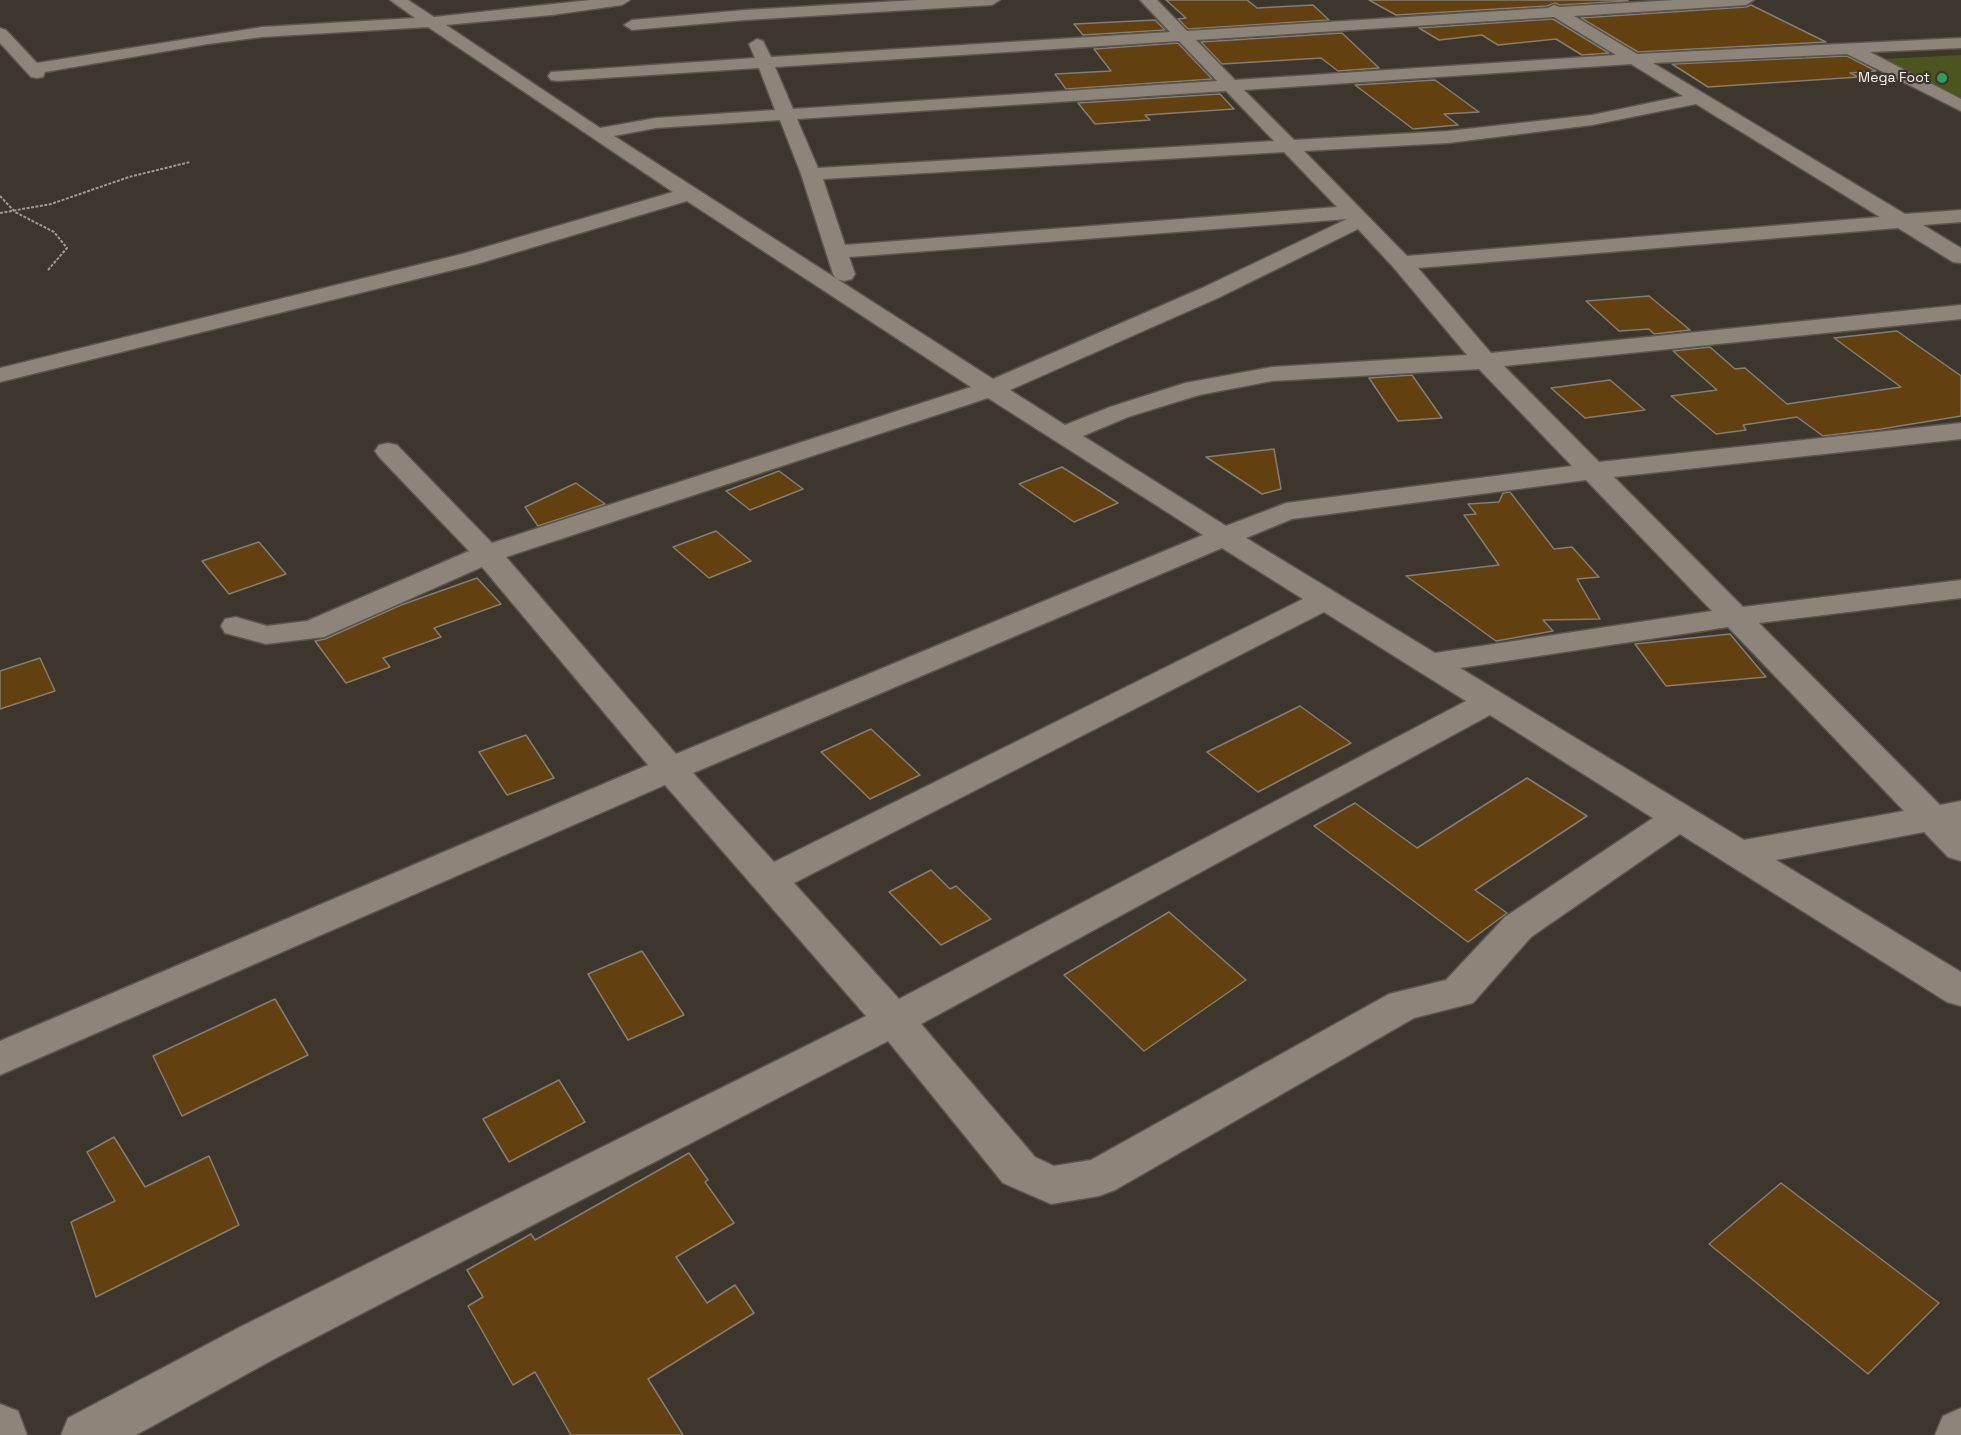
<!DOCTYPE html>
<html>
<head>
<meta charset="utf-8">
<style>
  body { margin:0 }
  canvas { display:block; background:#3d362d }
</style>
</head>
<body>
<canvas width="1961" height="1435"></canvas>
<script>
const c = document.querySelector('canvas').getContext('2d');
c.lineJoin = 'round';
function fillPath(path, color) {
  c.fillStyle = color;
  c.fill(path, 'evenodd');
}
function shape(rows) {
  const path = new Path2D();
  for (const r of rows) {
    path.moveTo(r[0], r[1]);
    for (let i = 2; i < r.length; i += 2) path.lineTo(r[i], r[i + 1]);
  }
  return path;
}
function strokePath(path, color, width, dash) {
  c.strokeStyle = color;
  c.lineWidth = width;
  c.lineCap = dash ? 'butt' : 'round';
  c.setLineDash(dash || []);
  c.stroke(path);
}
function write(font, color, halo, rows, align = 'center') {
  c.font = font + ' "Space Grotesk",sans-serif';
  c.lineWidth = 4.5;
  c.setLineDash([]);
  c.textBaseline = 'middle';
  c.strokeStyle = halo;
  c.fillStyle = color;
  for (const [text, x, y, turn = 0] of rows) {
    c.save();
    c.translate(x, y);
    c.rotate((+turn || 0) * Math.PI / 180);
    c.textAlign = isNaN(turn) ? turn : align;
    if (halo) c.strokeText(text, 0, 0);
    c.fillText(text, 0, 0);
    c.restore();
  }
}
fillPath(shape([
  [1961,55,1961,97,1884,59]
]), '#4c551d');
const building = shape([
  [1166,0,1247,0,1257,8,1313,5,1329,20,1188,29,1178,19,1186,18,1166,0],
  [1369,0,1627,0,1628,1,1560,5,1555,3,1547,6,1396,15,1369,0],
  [1751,5,1826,42,1638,52,1581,18,1746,7,1751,5],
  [1553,19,1609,53,1582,55,1556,39,1498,45,1482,35,1439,40,1419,28,1553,19],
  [1155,20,1165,30,1083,35,1074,24,1155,20],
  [1342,33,1379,68,1338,71,1321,58,1222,64,1201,42,1342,33],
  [1178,43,1212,79,1066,89,1055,74,1111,71,1094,49,1178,43],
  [1847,56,1876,71,1850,73,1859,77,1708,87,1672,64,1847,56],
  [1435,80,1479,112,1444,114,1458,125,1413,129,1355,85,1435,80],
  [1220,94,1234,109,1145,115,1150,120,1095,124,1078,103,1220,94],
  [1649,296,1690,330,1654,334,1649,329,1619,331,1586,301,1649,296],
  [1897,331,1961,376,1961,416,1881,429,1823,436,1797,417,1743,425,1746,430,1716,434,1671,396,1717,390,1673,351,1710,347,1735,369,1745,368,1787,404,1901,387,1834,338,1897,331],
  [1412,375,1442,418,1398,421,1369,378,1412,375],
  [1610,380,1645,410,1585,418,1551,388,1610,380],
  [1274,449,1281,489,1262,494,1206,457,1274,449],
  [1062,467,1098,490,1118,503,1074,522,1019,484,1062,467],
  [779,471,803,489,750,510,726,491,779,471],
  [576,483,605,504,538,526,525,507,576,483],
  [1510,492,1554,549,1572,547,1599,577,1577,579,1600,619,1543,620,1553,631,1496,641,1406,576,1499,565,1464,515,1476,514,1468,504,1499,502,1503,493,1510,492],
  [716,531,751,561,709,578,673,547,716,531],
  [259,542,286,574,229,594,202,561,259,542],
  [477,578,501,604,434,628,441,637,383,658,390,667,346,683,315,641,325,639,401,605,477,578],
  [1730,634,1766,677,1666,686,1635,644,1730,634],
  [40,658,55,691,0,709,0,671,40,658],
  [1300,706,1351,743,1258,792,1207,752,1300,706],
  [871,729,920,775,870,799,821,752,871,729],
  [526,735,554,778,507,795,479,752,526,735],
  [1527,778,1587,816,1475,890,1507,913,1468,942,1314,826,1355,803,1417,848,1527,778],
  [931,870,950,889,956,886,991,919,941,945,889,892,931,870],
  [1169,912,1246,980,1144,1051,1064,975,1169,912],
  [642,951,684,1015,628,1040,588,974,642,951],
  [275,999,308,1055,182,1116,153,1056,275,999],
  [559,1080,585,1122,509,1162,483,1119,559,1080],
  [114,1137,145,1187,209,1156,239,1225,96,1297,71,1222,115,1201,87,1152,114,1137],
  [689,1153,708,1180,705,1182,734,1223,676,1257,707,1303,735,1285,754,1313,648,1379,683,1435,571,1435,535,1372,513,1385,468,1306,483,1297,467,1270,531,1234,535,1240,689,1153],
  [1781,1183,1939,1303,1868,1374,1709,1244,1781,1183]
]);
fillPath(building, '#624010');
strokePath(building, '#857c72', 1.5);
const minor = shape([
  [390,0,408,0,434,17,590,0,630,0,622,5,552,15,446,25,600,128,656,118,775,110,759,68,557,81,551,80,548,76,551,72,755,58,749,44,757,39,763,41,771,57,1170,32,1140,0,1157,0,1187,31,1548,8,1554,5,1560,7,1674,0,1754,0,1746,5,1574,16,1637,54,1961,38,1961,48,1870,52,1961,99,1961,111,1847,54,1653,63,1905,214,1961,210,1961,222,1923,225,1961,248,1961,263,1953,262,1898,228,1418,268,1491,353,1961,305,1961,319,1504,366,1599,462,1961,423,1961,439,1614,477,1743,607,1961,580,1961,598,1759,623,1940,805,1961,801,1961,861,1948,857,1924,832,1776,860,1961,972,1961,1006,1947,1002,1680,834,1531,937,1473,1003,1414,1018,1115,1190,1099,1196,1051,1204,1003,1183,888,1041,274,1359,136,1435,61,1435,68,1418,240,1327,866,1016,665,785,0,1075,0,1041,648,765,482,567,324,637,266,644,225,633,221,626,225,619,236,617,267,626,307,621,469,551,379,457,375,451,379,445,388,443,397,445,492,543,971,387,687,201,477,264,0,382,0,368,462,254,673,192,428,27,262,37,208,44,45,72,43,77,37,78,31,77,0,43,0,28,6,30,37,63,262,27,415,18,390,0],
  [1554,17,1616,55,1235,80,1196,40,1554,17],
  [1179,41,1217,81,793,109,775,67,1179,41],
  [1631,64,1683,96,1592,115,1448,131,1294,140,1244,90,1631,64],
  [1226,91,1274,141,818,168,797,119,1226,91],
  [1696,104,1880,217,1407,256,1304,151,1448,143,1592,125,1696,104],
  [780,120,801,174,833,274,836,279,844,281,852,279,855,274,849,257,1347,219,1202,288,993,379,614,136,656,128,780,120],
  [1284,152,1337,207,845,245,823,179,1284,152],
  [1358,229,1394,268,1467,355,1272,367,1185,383,1110,407,1065,425,1010,390,1218,298,1358,229],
  [1479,369,1572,466,1286,503,1226,526,1083,436,1128,417,1199,395,1272,381,1479,369],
  [988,398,1203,535,676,754,506,557,988,398],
  [1586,480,1712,611,1435,653,1246,538,1292,519,1586,480],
  [1222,548,1303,599,774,862,693,773,1222,548],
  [1324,612,1466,701,899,999,794,883,1324,612],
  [1728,627,1904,811,1744,840,1460,668,1728,627],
  [1490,715,1653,818,1505,917,1446,980,1389,994,1091,1160,1054,1166,1035,1157,921,1024,1490,715],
  [916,0,1000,0,992,5,745,20,632,30,624,25,632,20,745,10,916,0],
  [0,1404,18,1411,27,1435,0,1435,0,1404],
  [1961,1408,1961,1435,1935,1435,1943,1416,1961,1408]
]);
strokePath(minor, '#5b554d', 3);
strokePath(shape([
  [0,196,15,212,54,232,67,248,48,270],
  [0,213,51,204,129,177,190,162]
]), '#9f9993', 2, [3, 1.5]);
fillPath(minor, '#8d847a');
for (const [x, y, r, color] of [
  [1942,78,6,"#2e9e5b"]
]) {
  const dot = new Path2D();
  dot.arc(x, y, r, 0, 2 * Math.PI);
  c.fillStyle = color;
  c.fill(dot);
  strokePath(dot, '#3d362d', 2);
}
write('14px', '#f8f3ee', '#3d362d', [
  ["Mega Foot",1930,78]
], 'right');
</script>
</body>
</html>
